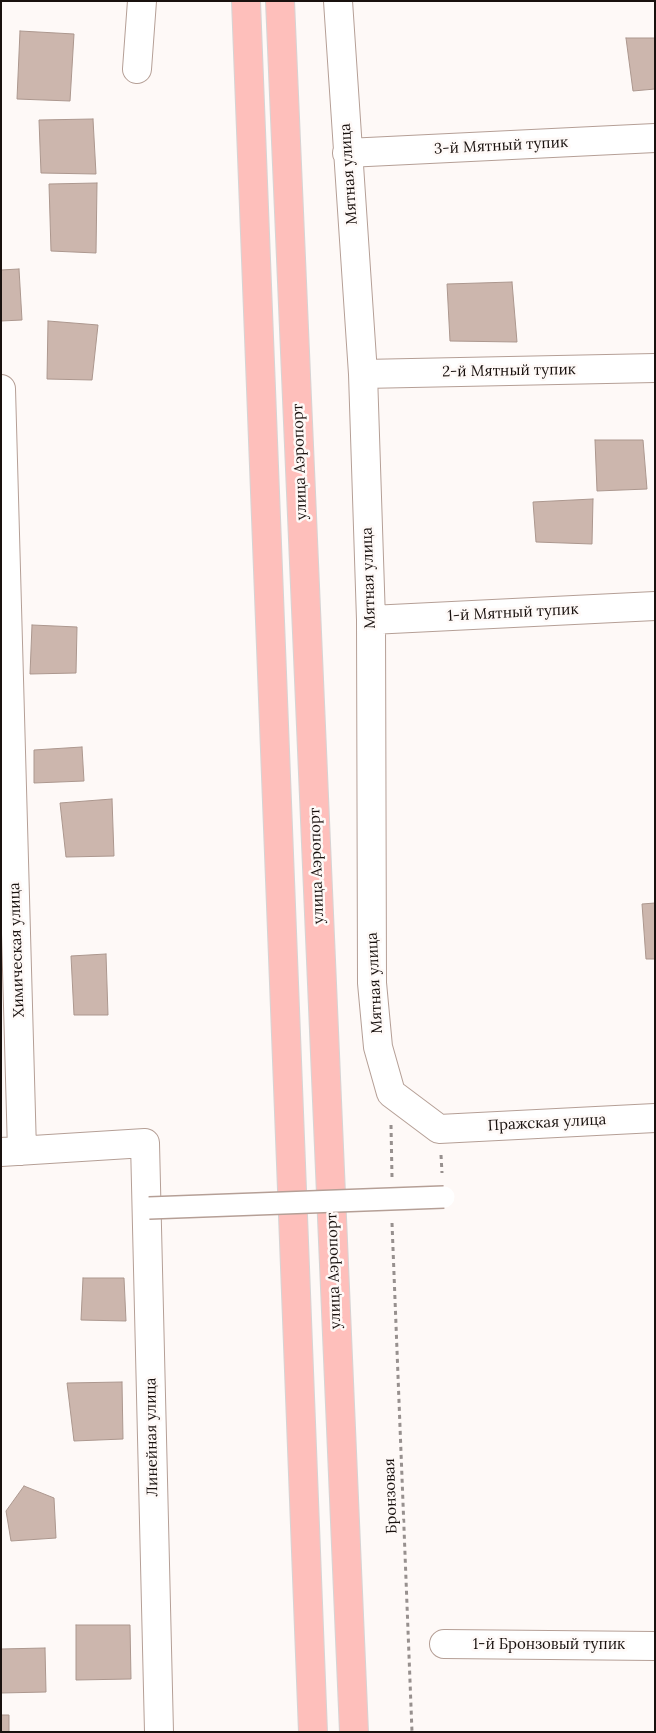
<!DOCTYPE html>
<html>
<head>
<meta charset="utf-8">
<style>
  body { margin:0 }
  #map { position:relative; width:656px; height:1733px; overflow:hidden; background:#fef9f7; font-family:Lora,serif }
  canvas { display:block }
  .frame { position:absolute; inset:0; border:2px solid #19110e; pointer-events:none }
</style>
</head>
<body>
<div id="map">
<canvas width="656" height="1733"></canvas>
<div class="frame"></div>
</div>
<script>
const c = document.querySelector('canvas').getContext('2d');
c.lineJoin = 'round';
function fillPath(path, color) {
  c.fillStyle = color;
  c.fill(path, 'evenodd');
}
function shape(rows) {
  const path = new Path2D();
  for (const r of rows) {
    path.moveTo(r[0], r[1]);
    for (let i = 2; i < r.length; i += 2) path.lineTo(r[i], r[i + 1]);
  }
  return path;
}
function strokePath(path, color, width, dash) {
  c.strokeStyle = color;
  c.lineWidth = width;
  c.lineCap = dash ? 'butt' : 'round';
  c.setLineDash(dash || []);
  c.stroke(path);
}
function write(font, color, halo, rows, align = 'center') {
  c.font = font + ' Lora,serif';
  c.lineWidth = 5;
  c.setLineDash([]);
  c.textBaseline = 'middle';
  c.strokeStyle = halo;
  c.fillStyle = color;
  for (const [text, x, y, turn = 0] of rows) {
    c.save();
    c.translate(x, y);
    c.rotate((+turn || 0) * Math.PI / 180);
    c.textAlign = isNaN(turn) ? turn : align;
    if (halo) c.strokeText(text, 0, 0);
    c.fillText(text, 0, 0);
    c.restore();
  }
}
const building = shape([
  [20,31,74,34,70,101,17,99,20,31],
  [626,38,655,38,655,89,633,91,626,38],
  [93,119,96,174,41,173,39,120,93,119],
  [97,183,96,253,51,251,49,184,97,183],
  [19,269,22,320,1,321,1,270,19,269],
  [512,282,517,342,450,341,447,284,512,282],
  [48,321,98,325,92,380,47,379,48,321],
  [595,440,643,440,647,489,597,491,595,440],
  [593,499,592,544,536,542,533,502,593,499],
  [32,625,77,627,76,673,30,674,32,625],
  [82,747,84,781,34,783,34,750,82,747],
  [112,799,114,856,66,857,60,803,112,799],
  [655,903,655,959,646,959,642,904,655,903],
  [106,954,108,1015,74,1015,71,956,106,954],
  [83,1278,124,1278,126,1321,81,1320,83,1278],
  [122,1382,123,1439,74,1441,67,1383,122,1382],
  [24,1486,54,1498,56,1538,11,1541,6,1511,24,1486],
  [76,1625,130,1625,131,1679,76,1680,76,1625],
  [45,1648,46,1692,1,1693,1,1649,45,1648],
  [1,1715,9,1715,9,1732,1,1732,1,1715]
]);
fillPath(building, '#ccb6ad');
strokePath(building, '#ac978e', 1);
const minor = shape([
  [338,1,363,374,371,620,372,983,378,1047,391,1093,439,1129,655,1118],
  [137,69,142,1],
  [347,153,655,138],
  [363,374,655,368],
  [1,389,22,1151],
  [371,620,655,606],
  [1,1152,145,1143,159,1732],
  [444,1644,655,1646]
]);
const primary = shape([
  [246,1,313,1732],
  [280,1,354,1732]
]);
strokePath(minor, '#b59f96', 30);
strokePath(primary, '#d6d4d4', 30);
strokePath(shape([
  [391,1125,392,1177],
  [441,1155,442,1173],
  [392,1223,412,1732]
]), '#97908e', 3, [4, 4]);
strokePath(minor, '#fff', 28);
strokePath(primary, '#febfbb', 28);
const pedestrianBridge = shape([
  [149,1208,444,1197]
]);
strokePath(pedestrianBridge, '#b59f96', 24, []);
strokePath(pedestrianBridge, '#fff', 21);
write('15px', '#19110e', '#fef9f7', [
  ["3-й Мятный тупик",501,146,-3],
  ["Мятная улица",349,174,-94],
  ["2-й Мятный тупик",509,371,-1],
  ["улица Аэропорт",300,462,-92],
  ["Мятная улица",369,578,-92],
  ["1-й Мятный тупик",513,613,-3],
  ["улица Аэропорт",317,866,-92],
  ["Химическая улица",17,950,-92],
  ["Мятная улица",375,983,-93],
  ["Пражская улица",547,1123,-3],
  ["улица Аэропорт",334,1271,-92],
  ["Линейная улица",152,1437,-91],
  ["Бронзовая",391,1496,-92],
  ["1-й Бронзовый тупик",549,1645]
]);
</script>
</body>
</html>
